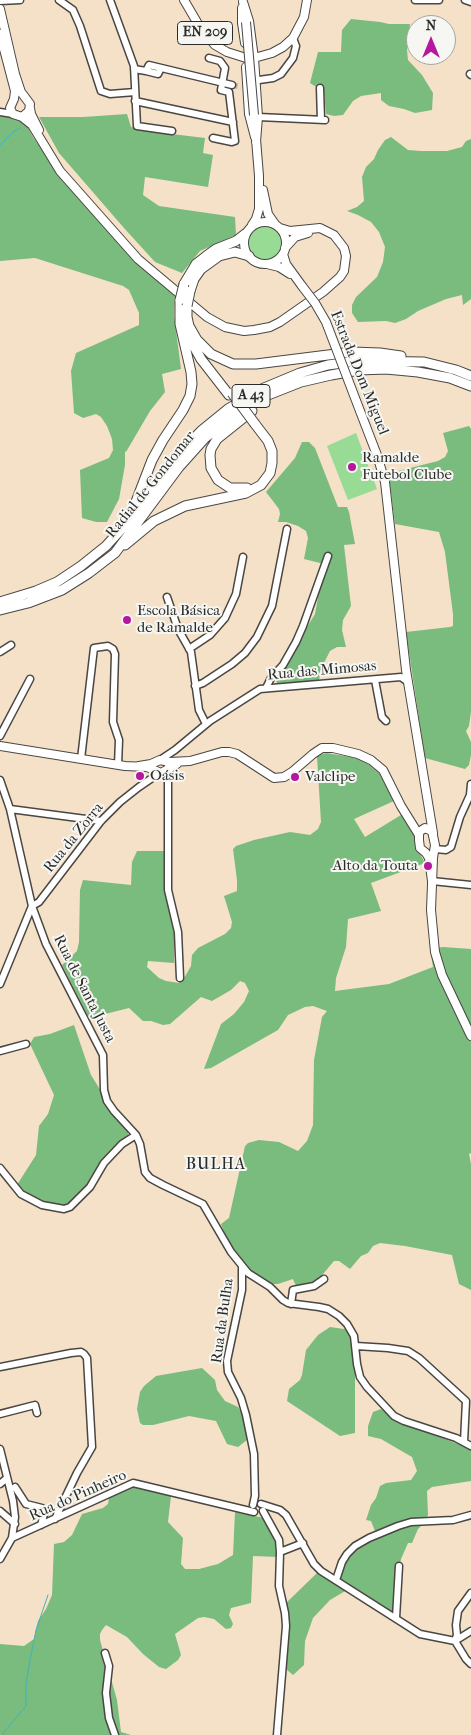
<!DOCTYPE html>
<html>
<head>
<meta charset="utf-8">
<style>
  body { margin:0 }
  #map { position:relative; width:471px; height:1735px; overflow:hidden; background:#f4e1c8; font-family:"IM FELL French Canon",serif }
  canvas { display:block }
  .north { position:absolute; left:406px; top:15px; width:50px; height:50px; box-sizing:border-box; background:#f6f6f2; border:1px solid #a5a5a2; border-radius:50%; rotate:0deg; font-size:14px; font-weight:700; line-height:20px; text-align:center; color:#2b2b2b }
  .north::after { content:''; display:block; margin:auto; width:18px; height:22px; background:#b5179e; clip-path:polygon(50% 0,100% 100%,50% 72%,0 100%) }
</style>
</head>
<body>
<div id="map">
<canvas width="471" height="1735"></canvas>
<div class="north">N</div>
</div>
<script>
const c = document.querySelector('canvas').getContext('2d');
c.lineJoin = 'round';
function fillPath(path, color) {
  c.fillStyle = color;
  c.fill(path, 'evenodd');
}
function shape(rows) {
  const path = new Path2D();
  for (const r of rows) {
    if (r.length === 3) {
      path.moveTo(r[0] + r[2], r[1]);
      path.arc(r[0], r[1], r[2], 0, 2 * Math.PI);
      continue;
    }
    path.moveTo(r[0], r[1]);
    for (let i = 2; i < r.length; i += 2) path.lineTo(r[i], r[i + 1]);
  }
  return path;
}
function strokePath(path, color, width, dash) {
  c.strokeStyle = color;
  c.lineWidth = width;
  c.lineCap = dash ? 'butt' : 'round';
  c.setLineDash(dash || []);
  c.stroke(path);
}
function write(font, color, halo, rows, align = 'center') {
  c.font = font + ' "IM FELL French Canon",serif';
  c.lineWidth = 4;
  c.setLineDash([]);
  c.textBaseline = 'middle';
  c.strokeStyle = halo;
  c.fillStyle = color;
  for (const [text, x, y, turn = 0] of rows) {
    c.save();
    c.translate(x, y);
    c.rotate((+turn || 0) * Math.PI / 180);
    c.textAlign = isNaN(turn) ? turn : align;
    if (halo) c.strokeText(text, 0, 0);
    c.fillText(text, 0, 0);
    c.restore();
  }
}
fillPath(shape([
  [265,243,17],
  [356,433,377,489,348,500,327,446]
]), '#98db94');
fillPath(shape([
  [351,19,380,22,389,24,410,24,407,50,408,60,422,75,433,93,432,110,415,113,404,109,389,106,381,100,381,93,361,96,353,101,343,115,334,116,326,114,324,92,310,83,318,52,341,52,342,30],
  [127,114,131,127,147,131,205,138,203,153,213,155,208,187,145,177,143,195,159,206,235,217,236,235,200,251,182,273,155,262,124,228,59,153,39,117,83,117],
  [7,115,15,120,25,122,33,137,63,180,135,261,175,294,174,315,181,369,162,374,165,392,150,411,126,452,125,451,125,465,119,499,107,522,96,522,82,518,80,470,109,458,113,450,112,439,107,426,101,417,96,414,83,418,74,413,71,371,76,353,139,325,139,313,129,290,123,286,35,258,0,261,0,116],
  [391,137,408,150,421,151,447,151,462,147,466,141,471,139,471,299,463,305,462,295,446,299,418,311,406,319,395,323,386,321,358,322,352,313,352,305,356,297,377,277,383,262,385,247,379,232,371,222,358,215,347,211,357,207,364,201,362,177,366,167,374,159,378,150,385,140],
  [469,426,471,429,471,711,469,726,466,731,471,742,471,755,469,765,465,769,425,758,406,632,450,627,453,626,453,614,445,552,439,532,395,524,389,476,390,473,438,461,445,457,448,451,443,433],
  [302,442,309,442,315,448,338,507,347,507,349,512,355,544,344,545,351,606,343,620,342,630,346,647,337,647,330,651,320,671,319,683,277,684,276,678,315,614,324,564,304,559,308,538,306,531,298,526,286,522,278,522,280,514,279,509,266,492,295,458],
  [326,753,358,758,368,764,379,773,394,801,354,819,365,837,401,815,415,837,418,850,425,863,371,883,381,911,348,919,346,947,336,978,335,991,389,984,433,967,430,949,443,947,471,949,471,1153,469,1154,471,1164,471,1290,459,1284,452,1255,405,1246,380,1243,373,1246,368,1253,361,1256,350,1269,339,1261,334,1261,318,1280,307,1285,296,1286,293,1279,278,1284,268,1284,252,1275,239,1257,233,1257,221,1224,229,1218,245,1146,248,1143,259,1140,279,1142,298,1151,307,1141,313,1125,314,1060,322,1017,327,1011,313,1006,305,1007,288,1015,278,1030,211,1068,204,1069,221,1024,234,1014,244,1002,249,991,245,983,240,981,231,990,212,1001,201,997,170,1024,163,1025,151,1021,143,1021,129,1008,89,1018,62,965,77,951,79,942,80,890,83,880,131,885,132,862,137,851,165,851,174,930,174,963,148,961,147,967,159,978,166,981,179,983,183,980,191,966,192,955,198,948,225,934,231,928,232,922,224,896,237,891,237,880,233,849,236,846,254,840,290,832,310,835,318,829,321,822,317,756],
  [74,1025,91,1075,106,1099,128,1127,128,1135,104,1160,81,1193,69,1205,60,1207,41,1202,15,1188,36,1155,39,1126,48,1114,54,1095,30,1044,34,1037,50,1034],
  [330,1327,351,1330,359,1343,360,1369,355,1373,355,1433,340,1436,287,1401,289,1389,300,1380,302,1375,306,1350,318,1335],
  [202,1368,215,1380,217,1390,225,1401,238,1407,250,1429,247,1440,238,1447,227,1444,216,1421,189,1416,153,1425,143,1425,140,1423,137,1409,140,1392,144,1386,156,1376],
  [381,1409,395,1420,471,1449,471,1481,432,1487,427,1491,428,1515,424,1523,418,1529,412,1543,408,1543,401,1559,392,1620,347,1590,330,1600,313,1618,305,1641,304,1665,293,1675,286,1669,281,1670,285,1604,317,1573,330,1579,356,1545,375,1531,371,1521,366,1520,371,1505,376,1498,380,1486,386,1483,411,1480,417,1471,412,1457,381,1439,368,1436,368,1426,373,1412],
  [135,1486,171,1496,168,1522,183,1538,181,1564,185,1569,199,1569,218,1564,233,1555,235,1512,264,1518,275,1534,278,1545,277,1557,253,1556,251,1603,231,1608,229,1615,233,1624,231,1628,226,1629,214,1619,204,1617,198,1618,175,1634,181,1655,178,1660,166,1669,159,1667,143,1654,127,1637,106,1625,102,1630,100,1634,100,1640,117,1700,121,1732,131,1735,0,1735,0,1644,24,1646,34,1639,38,1621,46,1609,52,1595,54,1544,64,1542,72,1535,82,1514,103,1508,108,1504,109,1498,120,1490]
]), '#7abb7e');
strokePath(shape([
  [0,145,13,132,20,128],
  [3,1735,4,1732,26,1706,26,1684,30,1660,36,1630,48,1595]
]), '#43b3ba', 1);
strokePath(shape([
  [232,85,241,87]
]), '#ccbda9', 6, [6, 3]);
const minor = shape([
  [59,0,73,10,80,26,101,91,110,94,135,92],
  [110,0,134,66,137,126,172,131],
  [415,0,439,0],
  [465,0,471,2],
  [0,1,20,0],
  [209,58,220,61,225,68,221,90,229,92,235,141,232,142,213,138],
  [134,69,146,71,149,65,232,85],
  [146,71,158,74,161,68],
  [470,74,471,75],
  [252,81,273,78,281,74,293,58,296,46,293,38],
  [320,88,321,120],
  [135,101,233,122],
  [0,112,13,114],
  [258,117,325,120],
  [167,597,178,629,191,652,199,710,206,724],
  [189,649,210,635,225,618,236,594,243,557],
  [0,652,11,645],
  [375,680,382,717,386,721],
  [195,686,203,683,232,664,245,653,257,637,272,606,287,529],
  [266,688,271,678,283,665,296,642,303,626,328,556],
  [0,736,30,679],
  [81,759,94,648,108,646,113,649,115,654,113,722,119,740,118,765],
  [160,760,175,750,210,721,260,689,401,677,408,682],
  [168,765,168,890,178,932,180,978],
  [0,780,10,809,32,906,46,944,103,1055,104,1090,107,1101,114,1111,136,1135,140,1144,145,1172,150,1178,163,1185,203,1204,231,1252,248,1273,270,1287,283,1300,288,1303,319,1307,328,1309,339,1316,347,1324,354,1336,357,1364,360,1377,367,1387,394,1416,404,1421,456,1438,471,1446],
  [10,809,101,821],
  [435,849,446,850,451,847,460,817,470,795,471,784],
  [432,881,471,885],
  [32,906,39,902,101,821,120,802,139,787,155,776,163,773],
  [0,984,32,906],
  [0,1051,26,1044],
  [0,1168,21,1194,42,1205,64,1209,70,1207,90,1187,104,1163,122,1144,136,1135],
  [242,1266,242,1290,227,1361,228,1372,241,1398,246,1415,254,1454,255,1496,253,1505],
  [291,1304,293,1290,314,1286,324,1279],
  [356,1346,388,1348,408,1351,419,1358,466,1401,464,1442],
  [0,1367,71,1353,81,1352,84,1354,87,1358,92,1447,77,1473,55,1519],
  [0,1414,35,1405,37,1413],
  [0,1449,13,1501,15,1517,12,1538,0,1559],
  [0,1484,7,1478],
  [15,1487,26,1504,42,1508,44,1514,41,1525],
  [261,1504,280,1510,286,1515,314,1564,321,1571,420,1634,455,1641],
  [0,1511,15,1524],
  [263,1511,279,1540,280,1552,279,1586,285,1613,286,1626,277,1735],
  [12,1538,133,1483,254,1512],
  [280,1552,303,1543],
  [336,1580,342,1562,347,1554,355,1546,369,1538,398,1526,411,1522,453,1520,471,1515],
  [396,1618,399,1566],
  [455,1641,457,1635,456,1625,458,1611,471,1593],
  [455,1641,466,1659,471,1664],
  [455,1641,471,1631],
  [105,1653,109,1666,106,1693,109,1718,115,1735]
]);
const major = shape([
  [184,0,201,29,215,45,227,52,246,58],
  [243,2,249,21,254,58,258,117,256,142],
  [242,8,242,23,245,43],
  [0,9,15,74,21,92,30,104,29,111,22,117,13,114,10,108,14,99,15,91,0,34],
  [254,58,272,53,283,47,293,38,304,17,307,0],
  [246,67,249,114,255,137],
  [30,108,31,114,39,130],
  [22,117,32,125,60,171,138,259,207,317,225,327,244,331,254,330,270,327,280,322,323,292,340,277,344,271,346,256,344,248,334,235,320,228,290,231,280,228],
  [263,190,268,214,275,224],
  [265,243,21],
  [252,225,256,219,259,209,259,176,256,139],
  [285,248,295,237,308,233],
  [283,254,286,264,302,286],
  [267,264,279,267,290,274],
  [360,411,377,455,385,482,406,670,433,833],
  [0,746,125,766,147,767,161,773,177,764],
  [139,766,151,764,160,760,170,762,190,761,222,752,229,752,237,754,274,778,284,777,292,772,313,754,322,748,333,748,358,754,371,760,383,770,401,806,419,835],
  [432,881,429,858,426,853,420,848,419,840,419,832,425,828,432,831,435,845,433,858,431,910,435,952,442,975,471,1036]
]);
const highway = shape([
  [184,284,196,264,205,257,216,249,236,241,245,234],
  [190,291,194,279,201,269,219,256,235,252,249,256],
  [187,306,187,317,190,331],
  [189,326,197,340,211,354,233,364,256,364,352,352,380,353,401,356],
  [187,334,201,359,229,395],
  [247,488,230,488,218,480,211,468,210,455,211,449,217,439,252,411],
  [132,512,152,460,163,440,183,410,190,396,192,384,191,372,180,324,180,300],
  [125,545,154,521,185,506,246,493,261,485,270,473,272,463,272,451,268,441,255,424],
  [0,602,36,591,57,582,81,566,106,546,127,523,174,459,201,431,228,409,264,388,300,373,328,365,357,361,424,362,456,370,471,376],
  [0,610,28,603,62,590,89,573,115,553,179,467,205,438,235,414,268,395,301,382,331,375,359,370,386,369,418,372,450,378,471,386]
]);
strokePath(minor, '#494643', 9);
strokePath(major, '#494643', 10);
strokePath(highway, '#494643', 11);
strokePath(minor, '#fff', 6);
strokePath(major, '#fff', 8);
strokePath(highway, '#fff', 9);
const majorBridge = shape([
  [246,22,254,115],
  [302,286,315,303,326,322,360,411]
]);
const highwayBridge = shape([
  [180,300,184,284],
  [187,306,190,291],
  [232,393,255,424]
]);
strokePath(majorBridge, '#494643', 10, []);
strokePath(highwayBridge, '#494643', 11, []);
strokePath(majorBridge, '#fff', 8);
strokePath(highwayBridge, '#fff', 9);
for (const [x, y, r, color] of [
  [352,467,5,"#b5179e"],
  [127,620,5,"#b5179e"],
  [140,776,5,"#b5179e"],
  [295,777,5,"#b5179e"],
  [428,866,5,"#b5179e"]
]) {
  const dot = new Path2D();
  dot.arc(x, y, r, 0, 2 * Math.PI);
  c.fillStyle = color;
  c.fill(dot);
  strokePath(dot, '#f6f6f2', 2);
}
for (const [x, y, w] of [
  [205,33,55],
  [251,396,38]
]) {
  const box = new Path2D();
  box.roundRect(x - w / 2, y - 11.5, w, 23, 4);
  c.fillStyle = '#f6f6f2';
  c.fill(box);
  strokePath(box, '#2b2b2b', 1);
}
write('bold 14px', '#2b2b2b', null, [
  ["EN 209",205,33],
  ["A 43",251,396]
]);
write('15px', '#2b2b2b', '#f6f6f2', [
  ["Estrada Dom Miguel",359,373,68],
  ["Radial de Gondomar",151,485,-51],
  ["Rua das Mimosas",322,671,-5],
  ["Rua da Zorra",74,838,-51],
  ["Rua de Santa Justa",84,989,63],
  ["Rua da Bulha",223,1321,-82],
  ["Rua do Pinheiro",78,1496,-24]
]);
write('15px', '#2b2b2b', '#f6f6f2', [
  ["Ramalde",362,458],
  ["Futebol Clube",362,475],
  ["Escola Básica",137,611],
  ["de Ramalde",137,628],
  ["Oásis",150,776],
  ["Valclipe",305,777],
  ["Alto da Touta",418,866,"right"]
], 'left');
c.letterSpacing = '1px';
write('16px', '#2b2b2b', '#f6f6f2', [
  ["BULHA",216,1165]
]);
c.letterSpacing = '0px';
</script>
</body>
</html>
